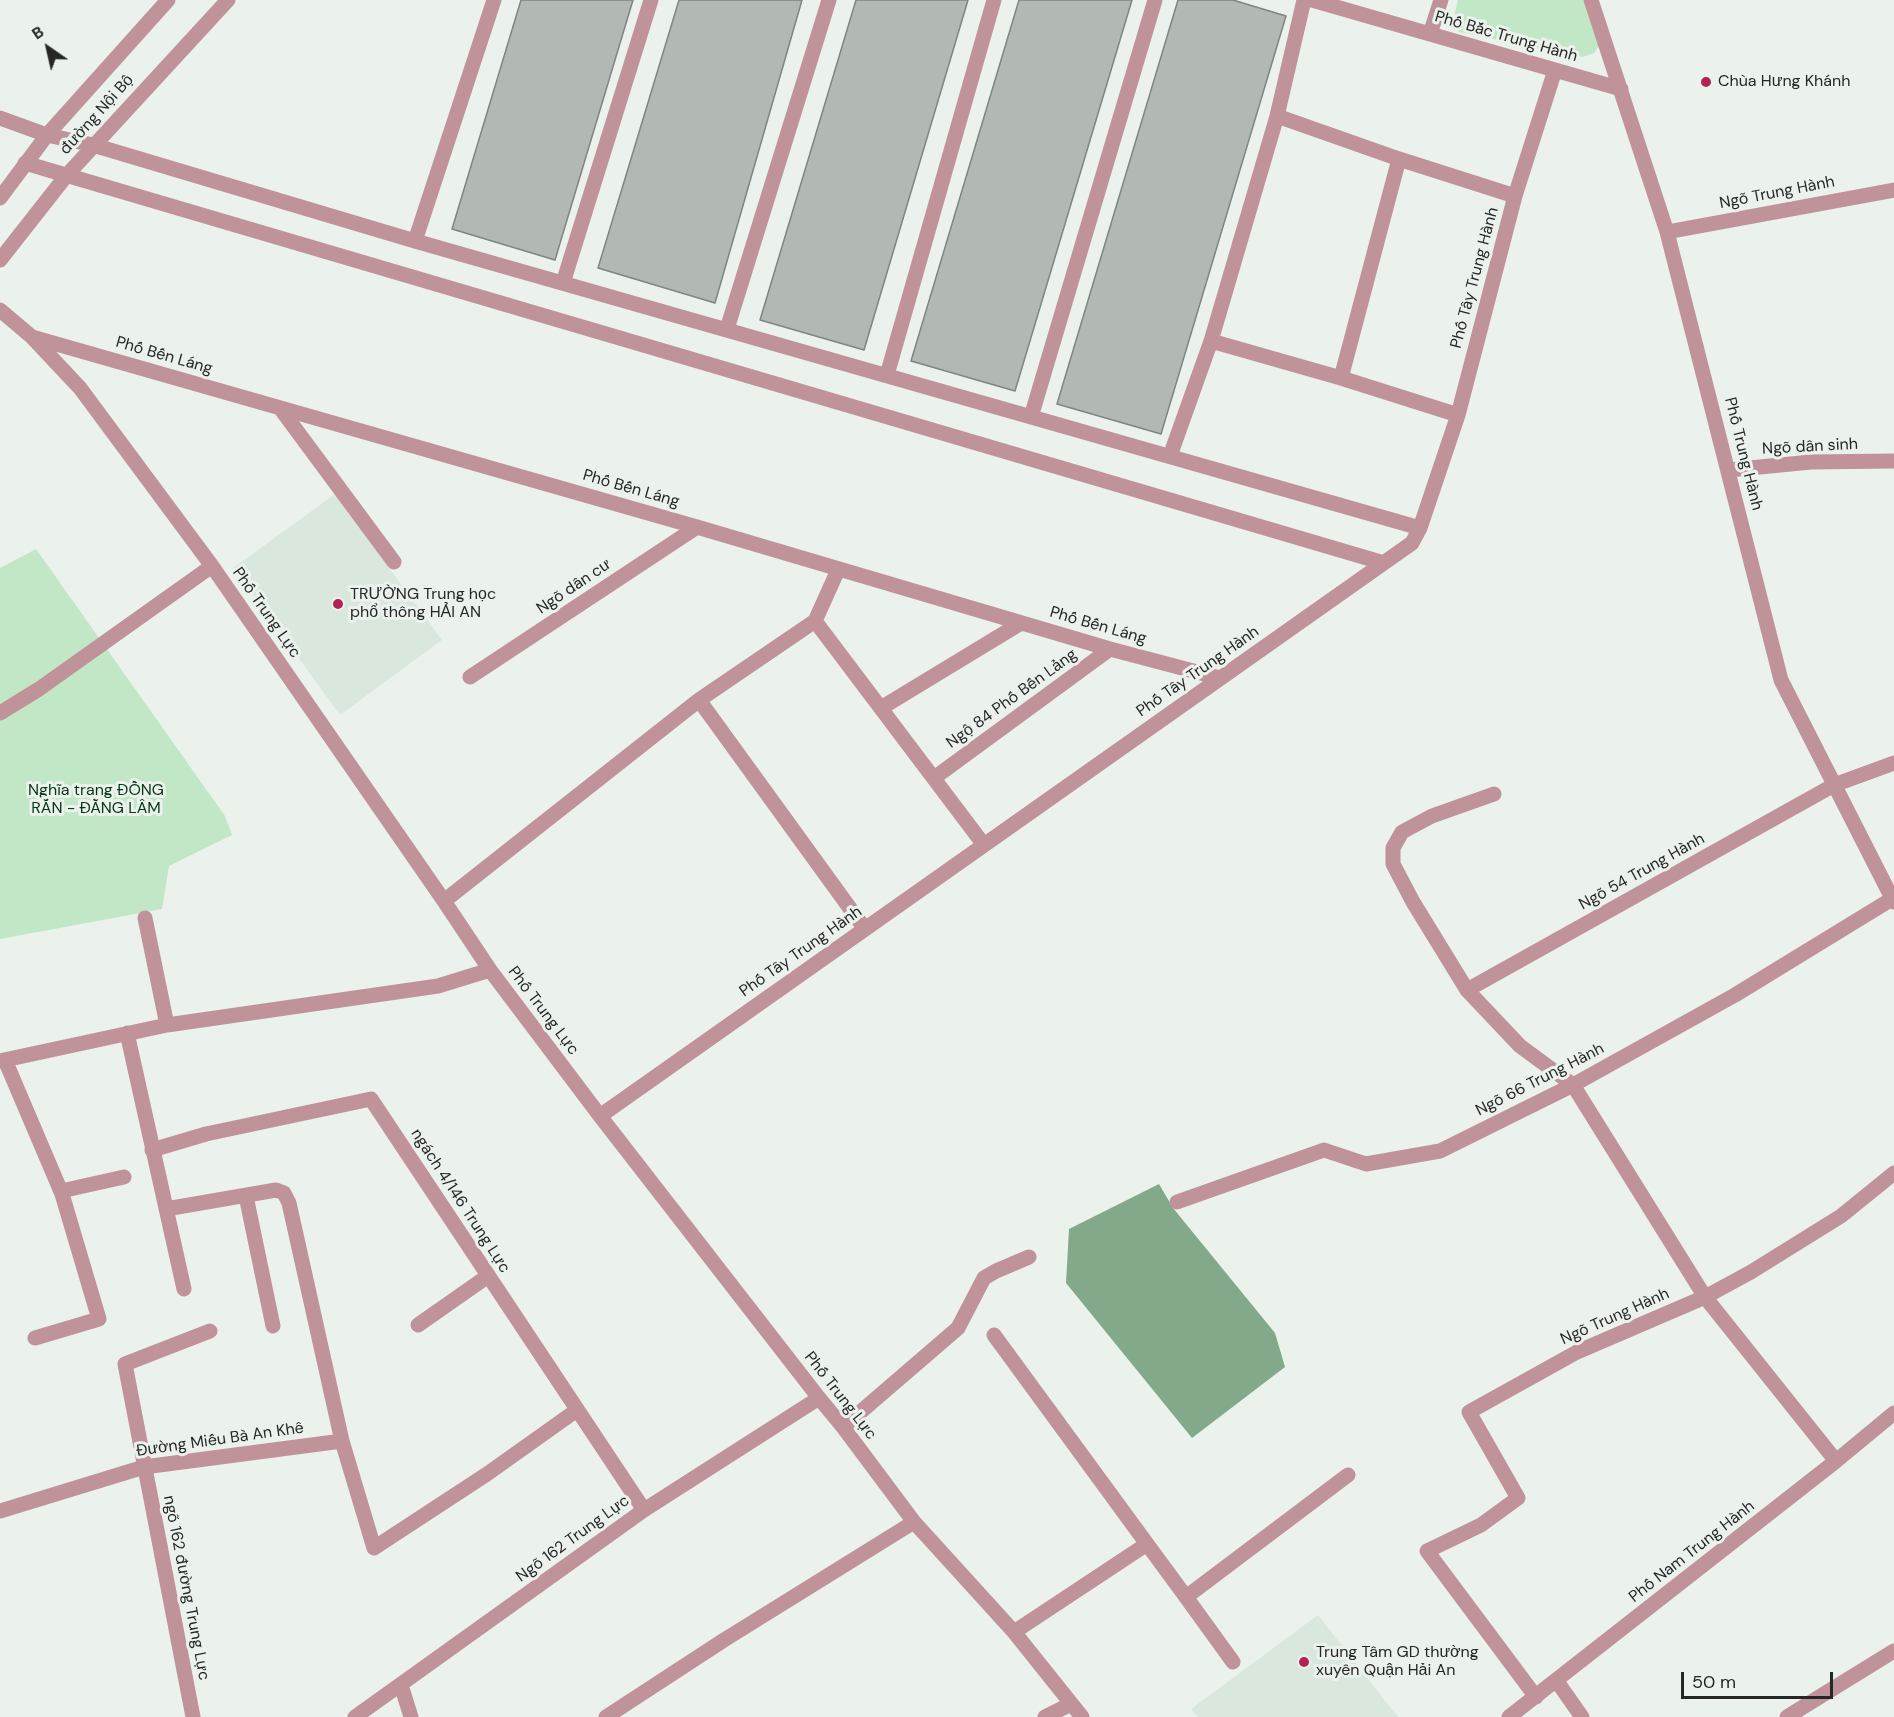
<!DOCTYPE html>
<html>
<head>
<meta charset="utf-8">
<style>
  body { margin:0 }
  #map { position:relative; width:1894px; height:1717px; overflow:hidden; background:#ebf2ec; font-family:"DM Sans",sans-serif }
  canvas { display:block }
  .north { position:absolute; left:18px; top:18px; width:60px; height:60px; -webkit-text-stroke:4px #ebf2ec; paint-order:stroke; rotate:326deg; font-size:16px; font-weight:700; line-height:24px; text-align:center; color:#252725 }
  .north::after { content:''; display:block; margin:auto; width:21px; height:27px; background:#252725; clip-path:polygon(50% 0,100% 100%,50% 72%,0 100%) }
  .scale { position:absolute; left:1681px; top:1672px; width:152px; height:27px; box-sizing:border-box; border:3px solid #252725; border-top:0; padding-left:8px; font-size:18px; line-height:21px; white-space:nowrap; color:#252725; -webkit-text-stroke:4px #ebf2ec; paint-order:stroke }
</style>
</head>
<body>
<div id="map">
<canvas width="1894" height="1717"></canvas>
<div class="north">B</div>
<div class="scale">50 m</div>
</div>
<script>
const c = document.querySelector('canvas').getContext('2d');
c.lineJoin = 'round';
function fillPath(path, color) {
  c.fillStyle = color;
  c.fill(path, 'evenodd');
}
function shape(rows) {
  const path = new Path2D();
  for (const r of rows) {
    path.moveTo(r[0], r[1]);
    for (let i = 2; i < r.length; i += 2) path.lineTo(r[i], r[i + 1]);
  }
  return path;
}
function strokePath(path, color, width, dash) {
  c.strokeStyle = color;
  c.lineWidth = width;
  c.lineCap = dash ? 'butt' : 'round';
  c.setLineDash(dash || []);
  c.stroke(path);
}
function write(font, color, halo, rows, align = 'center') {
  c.font = font + ' "DM Sans",sans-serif';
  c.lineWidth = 6;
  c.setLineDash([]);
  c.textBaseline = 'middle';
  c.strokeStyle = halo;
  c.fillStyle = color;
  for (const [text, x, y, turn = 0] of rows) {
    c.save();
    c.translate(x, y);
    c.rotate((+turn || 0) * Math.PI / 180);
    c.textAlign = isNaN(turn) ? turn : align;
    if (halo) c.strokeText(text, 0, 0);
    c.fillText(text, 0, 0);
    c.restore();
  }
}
fillPath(shape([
  [335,494,442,640,340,715,233,568],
  [1318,1615,1398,1717,1197,1717,1191,1709]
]), '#dae7dc');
fillPath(shape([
  [1458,0,1583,0,1599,46,1594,53,1583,57,1459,32,1453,21],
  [36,549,225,816,232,835,169,866,162,909,0,939,0,568]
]), '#c1e7c7');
fillPath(shape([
  [1159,1184,1173,1208,1275,1333,1285,1367,1192,1438,1066,1283,1069,1229]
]), '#82a989');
const building = shape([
  [521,0,633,0,555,260,452,229,521,0],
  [679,0,802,0,715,303,598,268,679,0],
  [856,0,968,0,864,350,760,320,856,0],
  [1019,0,1132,0,1015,391,911,361,1019,0],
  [1178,0,1233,0,1286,16,1161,434,1057,404,1178,0]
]);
fillPath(building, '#b2b9b3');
strokePath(building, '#7f8580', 1.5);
strokePath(shape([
  [1312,0,1621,89],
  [1591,0,1667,232,1781,680,1894,902],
  [1430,34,1441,0],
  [1277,116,1399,159,1515,196],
  [0,118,47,135,93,145,415,241,1420,528],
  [25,163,1384,563],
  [0,198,47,135,168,0],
  [1667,232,1894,190],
  [415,241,494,0],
  [0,260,66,176,228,0],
  [563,283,651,0],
  [0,310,32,337,80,388,212,566,444,901,490,970,600,1116,819,1398,843,1427,914,1522,1014,1632,1082,1717],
  [727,329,829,0],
  [32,337,697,527,1110,649,1220,678],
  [1211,341,1341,378,1458,415],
  [887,375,994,0],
  [1341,378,1399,159],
  [280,408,394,562],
  [1031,417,1155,0],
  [1170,456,1211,341,1277,116,1304,0],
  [1729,470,1811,462,1894,461],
  [838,570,815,621,699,700,865,929],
  [815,621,984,845],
  [470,677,697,527],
  [881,708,1021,623],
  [0,713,39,689,212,566],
  [934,778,1110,649],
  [1494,794,1432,816,1402,832,1393,848,1393,864,1413,902,1467,990,1520,1046,1573,1085,1705,1297,1836,1461],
  [444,901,699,700],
  [145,918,167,1025],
  [1467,990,1834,785,1894,763],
  [127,1033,184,1289],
  [5,1060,62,1194,99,1319,35,1338],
  [0,1061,167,1025,438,986,490,970],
  [600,1116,1412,543,1420,528,1458,415,1515,196,1555,70],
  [152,1150,206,1134,371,1099,644,1510],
  [61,1191,124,1177],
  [246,1196,273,1326],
  [1177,1202,1324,1150,1366,1164,1440,1151,1573,1085,1735,995,1892,899],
  [166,1209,276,1190,284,1193,289,1203,342,1441,374,1548,487,1474,577,1410],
  [418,1325,488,1276],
  [994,1335,1147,1544,1014,1632],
  [843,1427,958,1328,984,1278,996,1271,1029,1257],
  [0,1511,144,1467,342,1441],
  [1147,1544,1186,1597,1348,1475],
  [1186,1597,1233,1662],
  [1556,1680,1582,1717],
  [401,1685,411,1717],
  [1536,1697,1427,1551,1481,1525,1518,1498,1469,1412,1577,1352,1705,1297,1751,1272,1841,1216,1894,1173],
  [193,1717,125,1364,210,1331],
  [355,1717,644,1510,819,1398],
  [606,1717,724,1640,914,1522],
  [1045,1717,1071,1704],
  [1509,1717,1836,1461,1894,1413],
  [1787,1717,1894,1651]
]), '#c0939b', 15);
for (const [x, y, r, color] of [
  [1706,82,6,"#b22253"],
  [338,604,6,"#b22253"],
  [1304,1662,6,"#b22253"]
]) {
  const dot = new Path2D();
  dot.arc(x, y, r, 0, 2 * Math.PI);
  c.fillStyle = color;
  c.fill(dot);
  strokePath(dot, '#ebf2ec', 2);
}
write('16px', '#252725', '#ebf2ec', [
  ["Phố Bắc Trung Hành",1506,37,16],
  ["đường Nội Bộ",97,115,-48],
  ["Ngõ Trung Hành",1777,193,-11],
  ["Phố Tây Trung Hành",1475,278,-75],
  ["Phố Bến Láng",164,356,16],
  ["Ngõ dân sinh",1810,447,-3],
  ["Phố Trung Hành",1743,454,76],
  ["Phố Bến Láng",631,489,16],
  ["Ngõ dân cư",574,587,-34],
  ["Phố Trung Lực",266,613,55],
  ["Phố Bến Láng",1098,626,16],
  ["Phố Tây Trung Hành",1198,672,-35],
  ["Ngộ 84 Phố Bến Lảng",1012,699,-36],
  ["Ngõ 54 Trung Hành",1642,872,-29],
  ["Phố Tây Trung Hành",801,952,-35],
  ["Phố Trung Lực",543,1011,53],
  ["Ngõ 66 Trung Hành",1540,1080,-27],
  ["ngách 4/146 Trung Lực",460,1201,57],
  ["Ngõ Trung Hành",1615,1317,-24],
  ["Phố Trung Lực",840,1396,52],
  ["Đường Miếu Bà An Khê",220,1440,-8],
  ["Ngõ 162 Trung Lực",573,1539,-36],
  ["Phố Nam Trung Hành",1692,1552,-38],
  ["ngõ 162 đường Trung Lực",186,1588,79]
]);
write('16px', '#252725', '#ebf2ec', [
  ["Chùa Hưng Khánh",1718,82],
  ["TRƯỜNG Trung học",350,595],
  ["phổ thông HẢI AN",350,613],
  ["Trung Tâm GD thường",1316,1653],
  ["xuyên Quận Hải An",1316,1671]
], 'left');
write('16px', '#063616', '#ebf2ec', [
  ["Nghĩa trang ĐỒNG",96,791],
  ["RẮN - ĐẰNG LÂM",96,809]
]);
</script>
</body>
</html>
